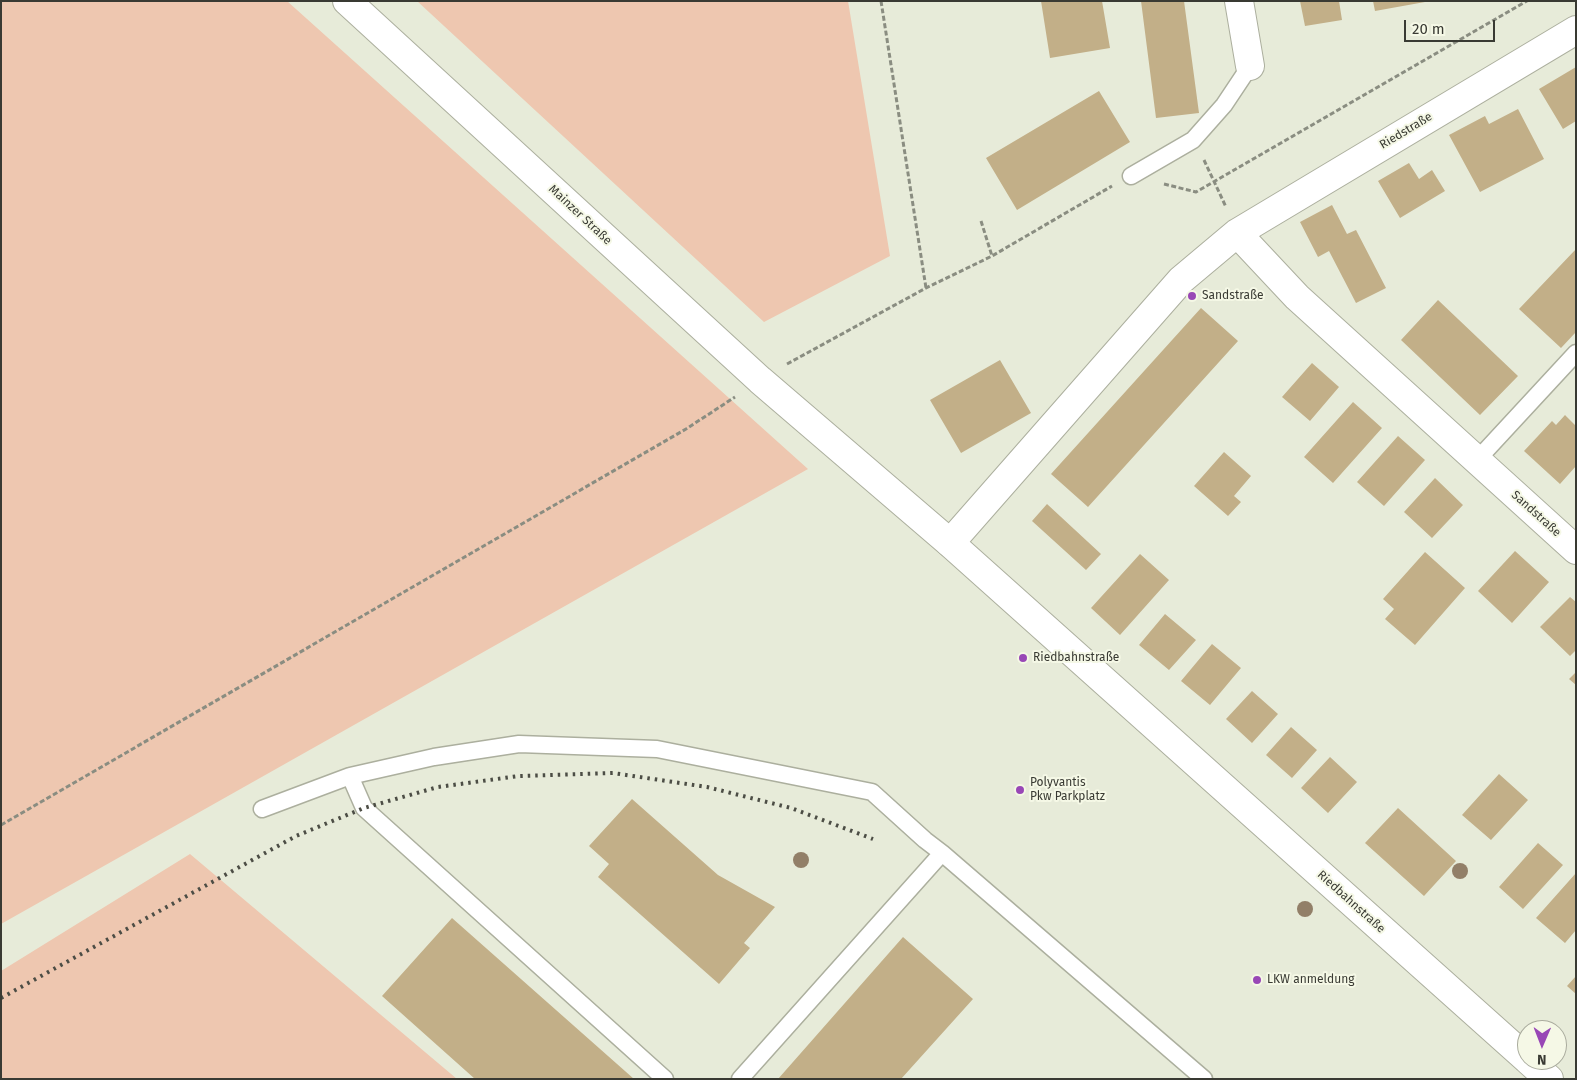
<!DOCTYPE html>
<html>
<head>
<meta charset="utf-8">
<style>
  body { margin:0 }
  #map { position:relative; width:1577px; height:1080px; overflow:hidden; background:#e7ebd9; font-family:"Fira Sans",sans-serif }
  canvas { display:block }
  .frame { position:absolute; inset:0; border:2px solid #393a33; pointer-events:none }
  .north { position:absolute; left:1517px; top:1020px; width:50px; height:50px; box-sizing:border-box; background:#f5f8e6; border:1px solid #aaac9e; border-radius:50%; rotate:181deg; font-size:14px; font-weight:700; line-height:20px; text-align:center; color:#393a33 }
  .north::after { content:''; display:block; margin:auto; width:18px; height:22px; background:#9847b6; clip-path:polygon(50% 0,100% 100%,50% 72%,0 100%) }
  .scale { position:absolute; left:1404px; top:20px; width:91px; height:22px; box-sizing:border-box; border:2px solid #393a33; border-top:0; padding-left:6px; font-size:15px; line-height:18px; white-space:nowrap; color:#393a33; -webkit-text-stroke:4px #f5f8e6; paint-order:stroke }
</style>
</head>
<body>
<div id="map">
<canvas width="1577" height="1080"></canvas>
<div class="frame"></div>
<div class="north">N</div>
<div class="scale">20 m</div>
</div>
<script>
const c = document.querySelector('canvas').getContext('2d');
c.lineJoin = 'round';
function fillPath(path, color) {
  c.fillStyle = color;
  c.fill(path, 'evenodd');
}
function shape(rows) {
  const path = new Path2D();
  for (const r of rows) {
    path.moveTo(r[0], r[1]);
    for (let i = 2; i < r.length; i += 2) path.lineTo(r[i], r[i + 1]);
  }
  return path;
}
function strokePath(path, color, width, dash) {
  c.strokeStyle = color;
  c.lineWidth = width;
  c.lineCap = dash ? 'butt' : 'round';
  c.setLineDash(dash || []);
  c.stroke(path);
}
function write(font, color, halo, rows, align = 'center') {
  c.font = font + ' "Fira Sans",sans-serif';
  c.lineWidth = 4;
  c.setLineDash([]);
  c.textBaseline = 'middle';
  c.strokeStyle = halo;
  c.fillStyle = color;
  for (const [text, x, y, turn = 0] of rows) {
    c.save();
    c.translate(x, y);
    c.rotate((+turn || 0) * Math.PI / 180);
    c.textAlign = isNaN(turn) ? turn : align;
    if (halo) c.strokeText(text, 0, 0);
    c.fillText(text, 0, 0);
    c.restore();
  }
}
fillPath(shape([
  [1,1,287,1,808,469,1,924],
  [417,1,848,1,890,256,764,322],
  [190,854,457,1079,1,1079,1,971]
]), '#eec7b0');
fillPath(shape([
  [1041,1,1102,1,1110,48,1050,58],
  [1141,1,1184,1,1199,113,1156,118],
  [1300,1,1339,1,1342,20,1305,26],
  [1373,1,1425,1,1425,2,1375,11],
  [1576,67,1576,121,1563,129,1539,89],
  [1099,91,1130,142,1017,210,986,158],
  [1518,109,1544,159,1480,192,1449,135,1485,116,1489,124],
  [1409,163,1419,179,1432,170,1445,191,1400,218,1378,181],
  [1332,205,1347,234,1356,230,1386,288,1356,303,1329,251,1318,257,1300,222],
  [1576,249,1576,332,1561,348,1519,309],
  [1438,300,1518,376,1480,415,1401,340],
  [1201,308,1238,341,1088,507,1051,474],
  [1000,360,1031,413,961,453,930,400],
  [1312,363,1339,387,1310,421,1282,397],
  [1353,402,1382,428,1333,483,1304,457],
  [1565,415,1576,426,1576,466,1560,484,1524,451,1552,421,1556,425],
  [1398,436,1425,460,1384,506,1357,482],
  [1224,452,1251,476,1234,496,1241,502,1228,516,1194,486],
  [1435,478,1463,505,1432,538,1404,512],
  [1047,504,1101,554,1086,570,1032,521],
  [1515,551,1549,582,1512,623,1478,591],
  [1425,552,1465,588,1415,645,1385,619,1394,609,1383,599],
  [1140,554,1169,580,1120,635,1091,608],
  [1570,597,1576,602,1576,650,1570,656,1540,627],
  [1165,614,1196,640,1169,670,1139,645],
  [1212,644,1241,668,1210,705,1181,681],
  [1576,672,1576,685,1569,679],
  [1252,691,1278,714,1252,743,1226,719],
  [1291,727,1317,750,1292,778,1266,755],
  [1330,757,1357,782,1328,813,1301,788],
  [1499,774,1528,800,1491,840,1462,815],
  [632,799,718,875,775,907,744,943,750,948,719,984,598,877,609,864,589,846],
  [1398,808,1456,861,1424,896,1365,843],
  [1538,843,1563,865,1523,909,1499,887],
  [1576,873,1576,930,1565,943,1536,918],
  [452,918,634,1079,475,1079,382,996],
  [903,937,973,999,901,1079,778,1079],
  [1576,976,1576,994,1567,986]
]), '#c2af88');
const service = shape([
  [1131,176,1193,140,1224,105,1250,66],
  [1477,460,1576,353],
  [350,776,364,808,665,1079],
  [262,809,350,776,434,757,519,744,657,749,872,792,925,840,942,853],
  [740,1079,942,853,1204,1079]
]);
const minor = shape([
  [1239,1,1250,66],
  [1237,233,1297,297,1576,550],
  [950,543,1181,280,1237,233,1576,30]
]);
const secondary = shape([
  [347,1,760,380,950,543,1527,1059],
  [1528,1060,1549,1079]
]);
strokePath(service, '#acaf9e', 19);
strokePath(minor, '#acaf9e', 30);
strokePath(secondary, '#acaf9e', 30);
strokePath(shape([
  [881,1,926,288],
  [1204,160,1226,207],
  [1164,184,1196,192,1527,1],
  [981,221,992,256],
  [787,364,926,288,992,256,1112,186],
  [1,825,686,429,735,397]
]), '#8a8d81', 3, [5, 2.5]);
strokePath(service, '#fff', 16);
strokePath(minor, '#fff', 28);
strokePath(secondary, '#fff', 28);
strokePath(shape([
  [1,998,296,836,364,808,438,787,519,776,613,773,707,787,791,808,873,839]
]), '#4c4d45', 4, [2.5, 5]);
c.fillStyle = '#927f68';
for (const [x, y] of [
  [801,860],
  [1460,871],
  [1305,909]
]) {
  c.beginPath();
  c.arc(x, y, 8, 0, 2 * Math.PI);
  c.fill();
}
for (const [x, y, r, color] of [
  [1192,296,5,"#9847b6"],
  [1023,658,5,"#9847b6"],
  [1020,790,5,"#9847b6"],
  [1257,980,5,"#9847b6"]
]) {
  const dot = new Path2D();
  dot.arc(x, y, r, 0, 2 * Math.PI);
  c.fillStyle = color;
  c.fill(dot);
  strokePath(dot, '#f5f8e6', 2);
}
write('12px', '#393a33', '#f5f8e6', [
  ["Riedstraße",1406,131,-31],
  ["Mainzer Straße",580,215,43],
  ["Sandstraße",1536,514,42],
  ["Riedbahnstraße",1351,902,42]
]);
write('12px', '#393a33', '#f5f8e6', [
  ["Sandstraße",1202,296],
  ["Riedbahnstraße",1033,658],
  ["Polyvantis",1030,783],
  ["Pkw Parkplatz",1030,797],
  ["LKW anmeldung",1267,980]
], 'left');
</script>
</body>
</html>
